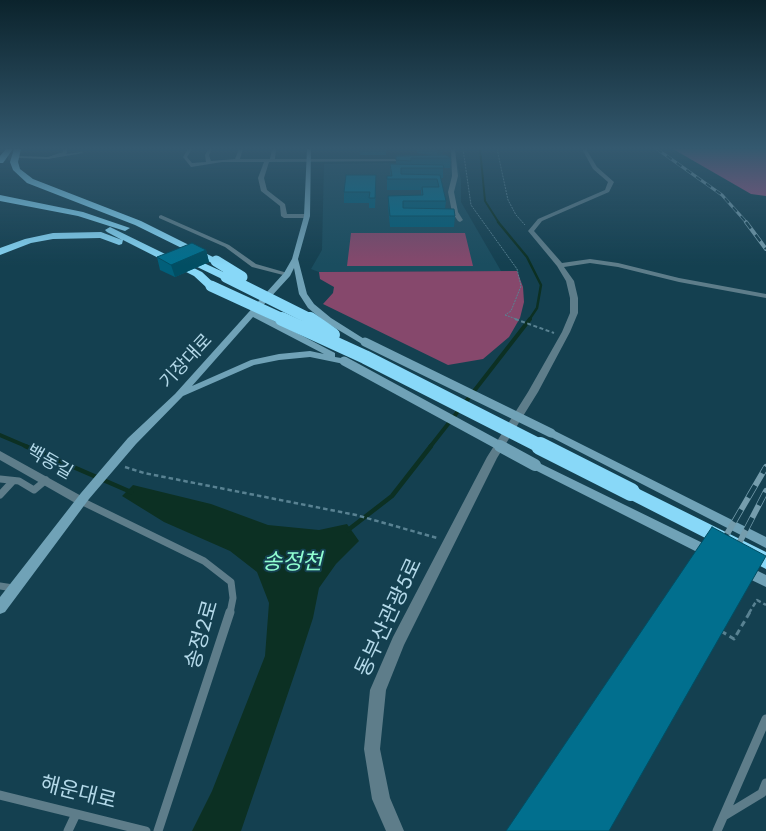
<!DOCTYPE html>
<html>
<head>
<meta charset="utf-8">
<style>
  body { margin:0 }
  canvas { display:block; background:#144050 }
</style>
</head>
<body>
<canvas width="766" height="831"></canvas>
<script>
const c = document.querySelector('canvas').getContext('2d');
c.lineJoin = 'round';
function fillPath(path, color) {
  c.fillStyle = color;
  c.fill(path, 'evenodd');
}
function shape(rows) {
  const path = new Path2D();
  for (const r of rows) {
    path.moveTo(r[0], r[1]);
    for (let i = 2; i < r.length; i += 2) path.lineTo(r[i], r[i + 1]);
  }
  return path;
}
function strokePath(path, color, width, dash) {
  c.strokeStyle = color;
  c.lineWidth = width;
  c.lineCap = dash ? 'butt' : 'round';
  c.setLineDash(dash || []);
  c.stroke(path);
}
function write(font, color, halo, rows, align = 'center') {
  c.font = font + ' Jost,"Noto Sans KR",sans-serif';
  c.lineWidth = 4;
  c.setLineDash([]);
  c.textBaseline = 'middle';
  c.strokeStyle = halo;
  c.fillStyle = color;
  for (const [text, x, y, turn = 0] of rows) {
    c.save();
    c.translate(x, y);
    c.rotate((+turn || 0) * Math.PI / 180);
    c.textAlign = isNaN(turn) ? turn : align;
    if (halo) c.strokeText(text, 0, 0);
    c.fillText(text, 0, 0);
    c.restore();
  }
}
fillPath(shape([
  [457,162,461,180,461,202,501,271,319,272,311,269,322,250,324,164]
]), '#1a4d5f');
fillPath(shape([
  [351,233,465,233,473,266,347,266],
  [517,271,523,287,524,302,520,318,509,337,483,359,448,365,323,304,333,293,334,287,320,279,319,272]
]), '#86486c');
fillPath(shape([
  [673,149,766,149,766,196,751,194]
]), '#a45483');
fillPath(shape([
  [133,485,211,504,268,525,319,530,347,524,359,541,336,564,319,588,313,618,297,667,241,831,192,831,212,791,265,656,269,603,257,572,230,551,164,522,122,496]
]), '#0c3023');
strokePath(shape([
  [480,149,485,201,499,223]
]), '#0c3023', 2);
strokePath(shape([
  [498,222,527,257,541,285,537,308,529,320]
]), '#0c3023', 2.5);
strokePath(shape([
  [464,404,530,319],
  [0,435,28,447],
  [430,447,459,410]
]), '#0c3023', 4);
strokePath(shape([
  [25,446,131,492],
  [348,530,392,496,431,446]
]), '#0c3023', 4.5);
strokePath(shape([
  [0,158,19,157]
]), '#2c5767', 5.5, [5.5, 2.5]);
strokePath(shape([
  [463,149,471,205,517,269,521,286,511,311,505,315],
  [497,149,508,200,516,215,525,225],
  [505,315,519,320]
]), '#598292', 1, [2, 1]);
strokePath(shape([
  [515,319,554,333]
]), '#598292', 2, [4, 2.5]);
strokePath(shape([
  [125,467,144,473,356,515,437,538],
  [749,613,757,600,766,605]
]), '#598292', 2.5, [4.5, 3]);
strokePath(shape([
  [721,631,734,639,750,612]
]), '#598292', 3, [6, 4]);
strokePath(shape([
  [0,479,19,481,34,490,46,480],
  [0,495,13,481],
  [81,501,204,561,231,582,233,598,230,613],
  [0,586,13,588]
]), '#5e7d8a', 7);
strokePath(shape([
  [0,795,146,831],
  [724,816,762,793,766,783],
  [68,831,76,814],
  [158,831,230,612],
  [717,831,766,719]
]), '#5e7d8a', 9);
fillPath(shape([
  [63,149,67,149,67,153,66,154,81,152,83,153,48,159,19,158,17,157,19,156,48,157,63,152,63,149],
  [188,149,192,149,187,157,192,163,206,162,205,155,208,149,212,149,209,155,211,161,235,159,239,149,243,149,240,159,270,159,272,149,276,149,275,159,408,159,410,160,408,161,269,162,264,178,267,190,285,204,287,214,307,214,310,216,307,218,284,218,281,216,280,206,261,191,258,178,264,162,222,162,191,167,183,157,188,149],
  [451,149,455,149,458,176,454,192,458,212,463,220,460,222,458,221,452,212,448,192,452,176,451,149],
  [582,149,586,149,597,167,614,182,609,192,542,221,534,231,562,263,590,259,618,263,679,278,766,294,766,298,679,282,618,267,590,263,564,267,574,281,578,298,578,313,570,332,538,392,497,458,404,645,386,690,380,749,390,798,404,831,386,831,372,799,364,749,370,690,393,637,487,457,528,392,562,332,570,313,570,298,566,281,557,266,528,231,538,219,605,190,608,182,593,169,582,149],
  [161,215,229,245,256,264,291,274,287,276,252,267,225,247,159,218,159,216,161,215],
  [0,451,85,498,87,501,85,504,81,505,77,504,0,460,0,451]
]), '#5e7d8a');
fillPath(shape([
  [307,149,311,149,310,216,298,259,307,294,314,304,331,318,369,342,365,345,362,344,325,322,308,308,299,294,294,268,290,276,257,312,335,353,335,357,347,359,348,361,347,363,344,364,310,357,279,360,254,365,183,396,136,444,89,499,5,612,0,614,0,597,81,493,128,438,175,394,284,273,292,259,304,216,307,149],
  [253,317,324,354,310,351,279,354,251,360,192,386,253,317],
  [551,429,766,537,766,548,547,435,546,433,547,431,551,429],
  [535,461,715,549,717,553,715,557,711,558,707,557,531,468,530,465,531,462,535,461],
  [744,564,766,575,766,587,739,574,737,570,739,566,744,564]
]), '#70a2b7');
fillPath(shape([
  [6,149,13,149,3,163,0,163,0,156,6,149],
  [14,149,21,149,18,162,20,169,33,179,141,221,221,261,220,263,212,263,135,225,27,183,13,170,10,162,14,149],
  [0,195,83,212,130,228,125,231,78,216,0,201,0,195],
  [110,227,202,272,217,286,215,288,207,288,194,276,123,240,122,244,119,245,100,238,53,239,31,243,0,255,0,248,25,239,53,233,101,232,122,240,107,232,105,230,110,227],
  [195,259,230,275,231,277,230,279,222,279,191,264,190,262,191,260,195,259],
  [631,485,766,552,766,569,625,497,622,492,625,487,631,485]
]), '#88d8f8');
const railFar2 = shape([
  [657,149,722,195,747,223]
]);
const railFar1 = shape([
  [746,222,766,249]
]);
const rail = shape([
  [720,546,766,467],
  [733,555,766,491]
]);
strokePath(railFar2, '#759dad', 3);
strokePath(railFar1, '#759dad', 4);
strokePath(rail, '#759dad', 6);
strokePath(railFar2, '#144050', 2, [6]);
strokePath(railFar1, '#144050', 2.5, [8]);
strokePath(rail, '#144050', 4.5, [14]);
strokePath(shape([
  [365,342,551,433],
  [344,361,502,447]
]), '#70a2b7', 9);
strokePath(shape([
  [500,446,535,465]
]), '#70a2b7', 12);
strokePath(shape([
  [216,261,242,277],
  [226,277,312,320],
  [211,286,285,320]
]), '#88d8f8', 11);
strokePath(shape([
  [282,319,365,357,542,447],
  [310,319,333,335]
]), '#88d8f8', 14);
strokePath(shape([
  [540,446,631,492]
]), '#88d8f8', 18);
fillPath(shape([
  [360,149,386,149,386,155,360,155],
  [417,149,443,149,442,154,438,155,451,158,450,168,443,168,443,178,441,178,446,201,445,209,455,216,454,227,390,227,388,206,388,196,421,195,421,190,387,190,387,176,390,176,390,164,396,164,396,156,434,155,417,153],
  [376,185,375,208,369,208,369,203,344,203,344,192],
  [206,250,209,262,175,277,160,270,157,257]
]), '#015f7a');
fillPath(shape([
  [437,149,443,149,442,154,437,156],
  [206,250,209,262,175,277,171,265]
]), '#014e63');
const building = shape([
  [446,155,451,158,411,158,411,161,396,160,396,156,446,155],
  [390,164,443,165,444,168,401,168,401,174,440,175,446,201,403,201,403,208,454,209,455,216,390,216,388,196,423,195,422,187,439,187,437,179,387,179,387,176,392,176,390,164],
  [346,175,376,175,375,198,369,198,370,192,344,192,346,175],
  [192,243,206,250,171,265,157,257,192,243],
  [712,527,766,556,609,831,506,831,712,527]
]);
fillPath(building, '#016f8e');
strokePath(building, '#014e63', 1);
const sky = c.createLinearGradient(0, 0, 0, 265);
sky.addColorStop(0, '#0b232c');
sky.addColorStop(0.56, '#34596f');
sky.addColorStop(1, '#34596f00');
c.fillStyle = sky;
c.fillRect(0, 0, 766, 265);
write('18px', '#b3d8e8', '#144050', [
  ["기장대로",187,362,-47],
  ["백동길",49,463,30]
]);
write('21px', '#b3d8e8', '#144050', [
  ["동부산관광5로",390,618,-65],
  ["송정2로",203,635,-74],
  ["해운대로",78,794,14]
]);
write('italic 22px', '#90fdd0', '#144050', [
  ["송정천",292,564]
]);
</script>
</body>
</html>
